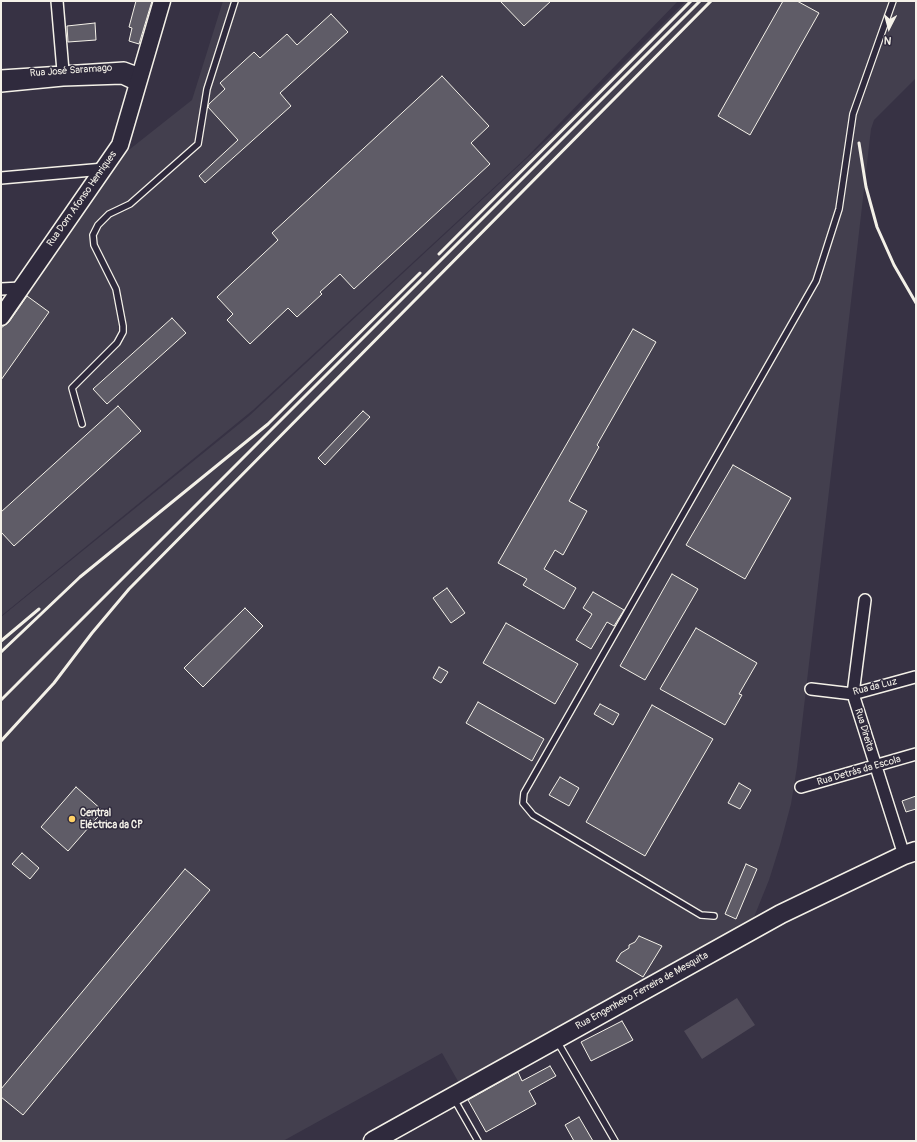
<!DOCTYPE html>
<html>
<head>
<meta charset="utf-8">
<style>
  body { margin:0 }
  #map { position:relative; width:917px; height:1142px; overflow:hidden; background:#373244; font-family:Pangolin,sans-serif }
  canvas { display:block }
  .frame { position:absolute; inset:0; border:2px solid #f4f1e8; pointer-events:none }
  .north { position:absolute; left:869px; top:8px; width:40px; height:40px; -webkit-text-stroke:3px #2f2a3d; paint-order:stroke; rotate:186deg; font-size:11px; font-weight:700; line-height:16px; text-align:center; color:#f4f1e8 }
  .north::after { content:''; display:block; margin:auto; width:14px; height:18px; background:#f4f1e8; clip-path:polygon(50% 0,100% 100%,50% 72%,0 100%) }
</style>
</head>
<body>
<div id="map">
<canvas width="917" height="1142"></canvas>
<div class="frame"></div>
<div class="north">N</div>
</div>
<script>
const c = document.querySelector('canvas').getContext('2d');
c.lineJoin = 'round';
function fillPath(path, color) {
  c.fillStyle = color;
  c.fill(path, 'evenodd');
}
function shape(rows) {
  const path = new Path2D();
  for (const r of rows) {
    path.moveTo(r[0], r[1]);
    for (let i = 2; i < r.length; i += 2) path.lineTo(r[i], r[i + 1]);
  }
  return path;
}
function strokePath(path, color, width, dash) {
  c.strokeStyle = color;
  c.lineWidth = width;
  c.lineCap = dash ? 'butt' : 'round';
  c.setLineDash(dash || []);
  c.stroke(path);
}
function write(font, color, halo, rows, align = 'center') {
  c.font = font + ' Pangolin,sans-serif';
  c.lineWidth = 3;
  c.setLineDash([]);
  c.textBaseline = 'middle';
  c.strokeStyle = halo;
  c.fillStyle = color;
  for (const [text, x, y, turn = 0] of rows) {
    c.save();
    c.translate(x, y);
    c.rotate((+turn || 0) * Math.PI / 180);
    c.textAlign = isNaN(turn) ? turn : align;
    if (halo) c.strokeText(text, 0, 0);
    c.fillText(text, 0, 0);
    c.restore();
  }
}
fillPath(shape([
  [223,1,678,1,527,157,253,410,1,616,1,331,125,153,192,100],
  [686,1,916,1,916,78,874,120,871,129,797,767,791,804,780,845,769,880,752,922,459,1083,442,1053,283,1141,1,1141,1,617,249,416,554,133]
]), '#433f4e');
fillPath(shape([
  [737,998,755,1025,702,1059,684,1031]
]), '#504b59');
const building = shape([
  [136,1,152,1,139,44,129,41,132,28,129,27,136,1],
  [500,1,551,1,524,26,500,1],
  [783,1,797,1,819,13,750,135,718,116,783,1],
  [331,14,348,32,280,93,291,106,205,183,199,176,238,140,208,107,209,104,225,89,220,83,254,52,260,58,287,34,297,45,331,14],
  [95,23,96,40,68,42,67,26,95,23],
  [442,76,489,126,471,143,490,164,354,289,340,274,320,292,322,294,297,317,288,308,250,344,227,320,233,314,217,297,278,240,272,233,442,76],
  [27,296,49,312,1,380,1,328,9,322,27,296],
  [172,318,186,333,107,404,93,389,172,318],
  [633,329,656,342,597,445,599,447,569,501,587,511,563,555,555,550,544,569,576,588,564,609,523,585,527,579,498,563,633,329],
  [118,406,141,431,14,546,1,532,1,512,118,406],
  [363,411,370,417,325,465,318,458,363,411],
  [733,465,791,498,745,579,686,545,733,465],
  [672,574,698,589,645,680,620,666,672,574],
  [447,588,465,613,451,623,433,598,447,588],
  [593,592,624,610,614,626,607,622,591,649,576,640,592,614,583,608,593,592],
  [245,608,263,626,203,687,184,668,245,608],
  [506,623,578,664,555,704,483,663,506,623],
  [696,628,757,663,739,694,742,695,725,725,660,689,696,628],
  [439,667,448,672,441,683,433,678,439,667],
  [478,702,544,739,532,761,466,723,478,702],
  [600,704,619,714,613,725,594,714,600,704],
  [652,705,713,739,645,856,586,822,652,705],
  [560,777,579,788,569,806,549,795,560,777],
  [739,783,751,790,740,809,728,803,739,783],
  [76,787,103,811,68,851,41,827,76,787],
  [916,796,916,809,906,812,902,801,916,796],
  [22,853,39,868,30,879,12,864,22,853],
  [746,864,757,869,736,919,725,914,746,864],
  [185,869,210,890,23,1115,1,1097,1,1089,185,869],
  [639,936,662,946,643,977,616,961,621,953,629,948,629,945,635,942,639,936],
  [622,1021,633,1040,591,1061,581,1042,622,1021],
  [550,1066,556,1076,529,1091,536,1104,486,1132,468,1100,518,1072,522,1081,550,1066],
  [579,1117,593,1141,574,1141,565,1125,579,1117]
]);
fillPath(building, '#5f5c67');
strokePath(building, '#f4f1e8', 1);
const lane = shape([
  [82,424,72,388,117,343,123,332,123,326,116,289,94,245,93,235,98,225,109,214,130,204,198,144,207,89,235,1],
  [714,916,701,915,533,815,523,803,524,793,816,281,839,209,853,114,893,1],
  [557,1041,615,1141],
  [454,1099,478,1141]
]);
const street = shape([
  [57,1,63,71],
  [1,76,124,68,140,74],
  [1,86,63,80,122,78,137,85],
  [1,178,104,169],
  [1,289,21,288],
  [865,600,853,694,904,855],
  [811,689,853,694,915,677],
  [801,787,916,754]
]);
const secondary = shape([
  [1,317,120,145,162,1]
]);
const primary = shape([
  [373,1141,781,914,904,855,916,851]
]);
strokePath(lane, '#f4f1e8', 8);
strokePath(street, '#f4f1e8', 14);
strokePath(secondary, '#f4f1e8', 19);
strokePath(primary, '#f4f1e8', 21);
strokePath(lane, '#2f2a3d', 5.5);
strokePath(street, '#2f2a3d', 11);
strokePath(secondary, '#2f2a3d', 16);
strokePath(primary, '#2f2a3d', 18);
strokePath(shape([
  [859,143,866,187,877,227,894,265,916,303],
  [439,254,691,1],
  [1,641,39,609],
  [1,652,80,577,268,424,420,273],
  [1,700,700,1],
  [1,741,54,683,92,633,129,589,711,1]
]), '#f4f1e8', 3);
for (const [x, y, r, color] of [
  [72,819,4,"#ffd166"]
]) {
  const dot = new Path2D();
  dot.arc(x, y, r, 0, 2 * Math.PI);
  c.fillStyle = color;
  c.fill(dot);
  strokePath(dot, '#2f2a3d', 1.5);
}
write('10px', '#f4f1e8', '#2f2a3d', [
  ["Rua José Saramago",71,71,-4],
  ["Rua Dom Afonso Henriques",82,199,-55],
  ["Rua da Luz",875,687,-14],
  ["Rua Direita",864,730,73],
  ["Rua Detrás da Escola",859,771,-16],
  ["Rua Engenheiro Ferreira de Mesquita",642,991,-29]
]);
write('bold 10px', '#f4f1e8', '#2f2a3d', [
  ["Central",80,813],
  ["Eléctrica da CP",80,825]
], 'left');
</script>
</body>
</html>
